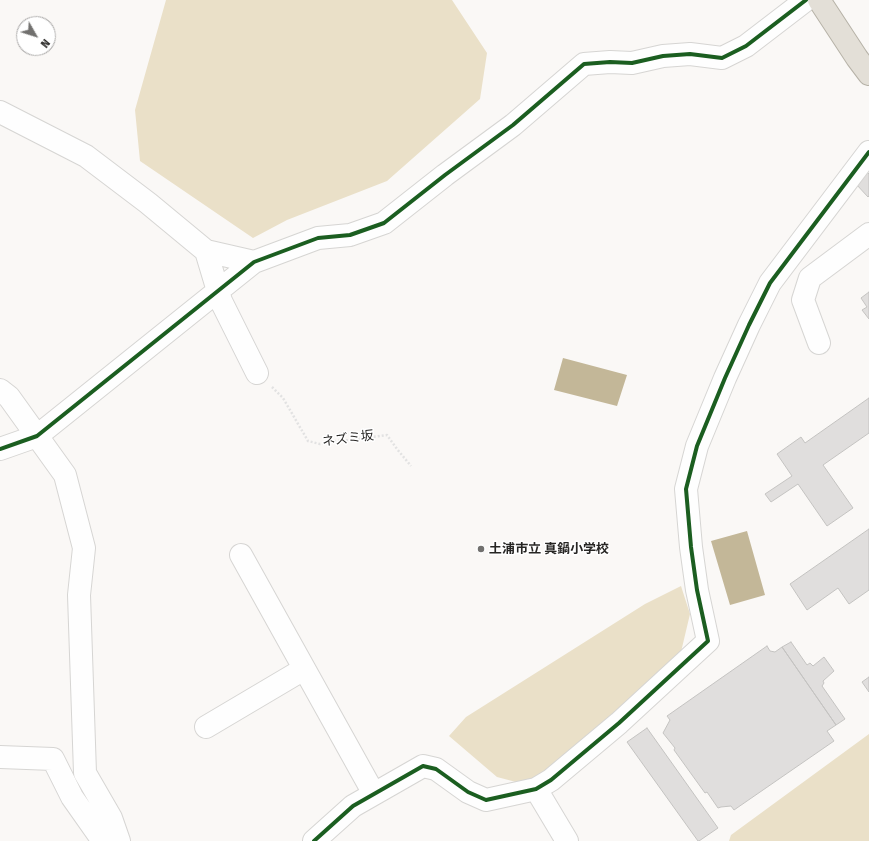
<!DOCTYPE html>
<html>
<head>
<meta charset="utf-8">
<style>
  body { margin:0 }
  #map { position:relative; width:869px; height:841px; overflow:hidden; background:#faf8f6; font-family:"Fira Sans",sans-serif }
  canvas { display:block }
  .north { position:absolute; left:16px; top:16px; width:40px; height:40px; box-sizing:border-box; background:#fff; border:1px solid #a9a8a7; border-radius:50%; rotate:129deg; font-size:11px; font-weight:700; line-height:16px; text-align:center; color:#272624 }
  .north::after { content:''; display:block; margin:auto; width:14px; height:18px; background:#71706e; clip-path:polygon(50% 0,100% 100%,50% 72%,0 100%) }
</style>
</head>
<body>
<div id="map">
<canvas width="869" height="841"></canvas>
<div class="north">N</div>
</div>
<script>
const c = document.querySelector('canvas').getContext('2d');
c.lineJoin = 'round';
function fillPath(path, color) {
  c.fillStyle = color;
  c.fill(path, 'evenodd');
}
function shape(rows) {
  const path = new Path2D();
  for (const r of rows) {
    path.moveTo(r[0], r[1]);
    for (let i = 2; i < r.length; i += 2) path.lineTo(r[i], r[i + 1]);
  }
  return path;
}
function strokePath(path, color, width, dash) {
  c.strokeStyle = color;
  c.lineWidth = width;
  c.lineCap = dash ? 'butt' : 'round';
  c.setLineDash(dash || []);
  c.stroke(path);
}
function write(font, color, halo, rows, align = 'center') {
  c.font = font + ' "Fira Sans","Noto Sans JP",sans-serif';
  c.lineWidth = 3;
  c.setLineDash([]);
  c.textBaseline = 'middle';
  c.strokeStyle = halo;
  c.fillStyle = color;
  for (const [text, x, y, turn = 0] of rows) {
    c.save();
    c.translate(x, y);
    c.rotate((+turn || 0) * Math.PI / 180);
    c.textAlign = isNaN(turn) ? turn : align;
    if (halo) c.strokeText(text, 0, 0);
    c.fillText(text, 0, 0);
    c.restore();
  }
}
fillPath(shape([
  [166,0,452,0,487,53,480,99,387,181,287,220,253,238,140,161,135,110],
  [681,586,690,614,681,652,626,709,536,778,516,782,497,777,449,736,466,717,645,604],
  [869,734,869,841,729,841,731,835]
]), '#eae0c8');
fillPath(shape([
  [563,358,627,375,617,406,554,390],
  [747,531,765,595,730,605,711,541]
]), '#c3b798');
const building = shape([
  [867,172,869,174,869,196,868,197,856,184,867,172],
  [869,292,869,319,862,310,867,307,861,298,869,292],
  [869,398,869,433,823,465,853,508,827,526,798,484,771,502,765,494,792,476,777,454,801,437,805,443,869,398],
  [869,529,869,590,849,604,838,588,807,610,790,584,869,529],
  [791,642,807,665,810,663,813,666,824,657,834,671,823,681,824,683,822,686,845,719,836,725,782,647,791,642],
  [767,646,770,651,775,652,782,647,836,725,827,731,834,741,734,810,731,806,721,807,718,808,707,792,705,793,674,750,675,748,663,733,670,720,667,716,767,646],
  [869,677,869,692,862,682,869,677],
  [647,728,718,828,699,841,698,841,627,742,647,728]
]);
fillPath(building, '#e0dedd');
strokePath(building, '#c4c3c1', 1);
const minor = shape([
  [0,112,86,156,148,203,206,251,221,301,257,373],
  [206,251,254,262],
  [819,343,803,300,810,278,869,234],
  [0,390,9,397,65,475,84,548,79,595,85,773,111,818,119,841],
  [0,449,37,436,254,262,318,238,350,235,384,223,445,175,513,125,584,64,610,62,632,63,663,56,690,54,722,58,746,46,806,0],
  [241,555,374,794],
  [206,727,304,669],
  [0,757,53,759,72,797,103,841],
  [536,789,567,841],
  [314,841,353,806,423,766,436,769,468,792,486,800,536,789,551,780,619,723,708,641,697,590,691,547,686,489,697,446,725,378,749,325,770,283,869,152]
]);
const highway = shape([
  [819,0,857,58,869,74]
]);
strokePath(minor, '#d6d5d3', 24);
strokePath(highway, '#b6b2a7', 24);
strokePath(shape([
  [272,387,283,398,308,441,320,444,335,441,350,440,387,435,397,449,411,466]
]), '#e2e2e2', 2.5, [2, 2]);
strokePath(minor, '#fefefe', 22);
strokePath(highway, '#e3dfd7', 22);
strokePath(shape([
  [0,449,37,436,254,262,318,238,350,235,384,223,445,175,513,125,584,64,610,62,632,63,663,56,690,54,722,58,746,46,806,0],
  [314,841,353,806,423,766,436,769,468,792,486,800,536,789,551,780,619,723,708,641,697,590,691,547,686,489,697,446,725,378,749,325,770,283,869,152]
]), '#1b5e20', 4);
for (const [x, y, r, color] of [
  [481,549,4,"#71706e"]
]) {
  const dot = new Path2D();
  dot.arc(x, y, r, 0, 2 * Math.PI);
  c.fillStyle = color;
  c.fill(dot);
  strokePath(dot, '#fff', 1.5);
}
write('13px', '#272624', '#fff', [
  ["ネズミ坂",348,439,-7]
]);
write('bold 13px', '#272624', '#fff', [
  ["土浦市立 真鍋小学校",489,549]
], 'left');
</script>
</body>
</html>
